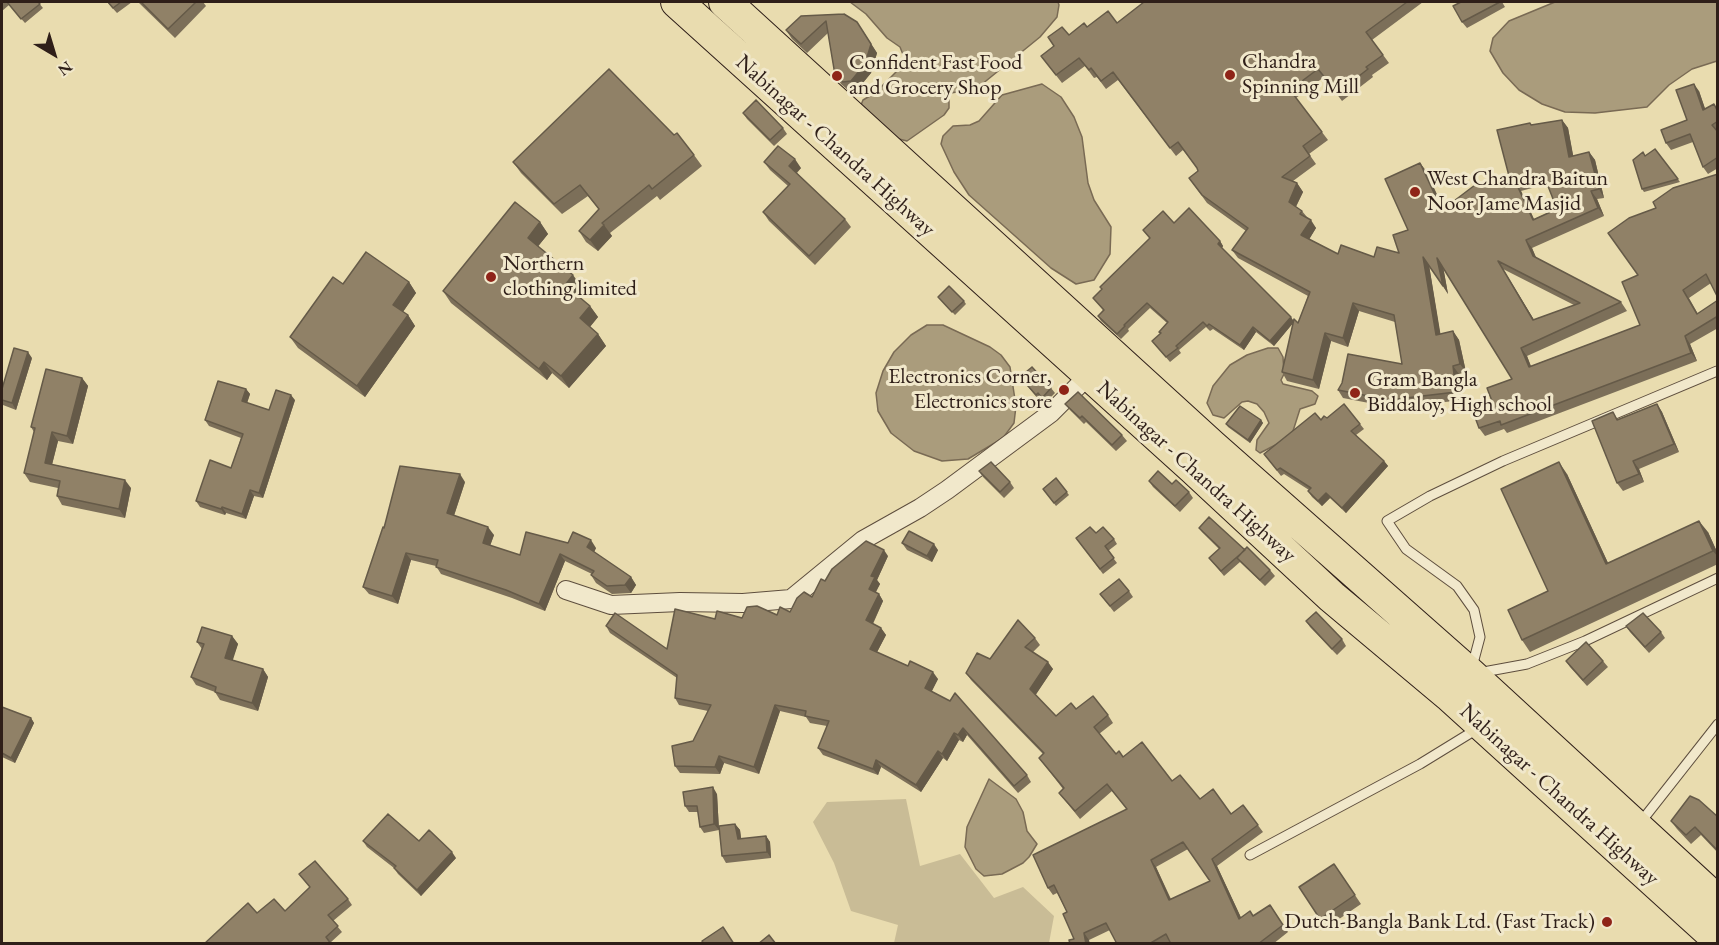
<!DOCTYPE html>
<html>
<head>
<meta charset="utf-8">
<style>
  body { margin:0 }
  #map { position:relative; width:1719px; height:945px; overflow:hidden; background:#e9dcaf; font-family:"EB Garamond",serif }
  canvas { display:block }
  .frame { position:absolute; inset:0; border:3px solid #2f1f19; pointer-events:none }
  .north { position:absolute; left:24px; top:24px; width:60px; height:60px; -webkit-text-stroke:4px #f1e8cb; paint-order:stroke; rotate:142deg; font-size:16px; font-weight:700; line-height:24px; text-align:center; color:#2f1f19 }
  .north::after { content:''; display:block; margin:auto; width:21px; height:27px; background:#2f1f19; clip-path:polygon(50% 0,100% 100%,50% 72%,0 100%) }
</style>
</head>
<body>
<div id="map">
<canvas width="1719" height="945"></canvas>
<div class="frame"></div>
<div class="north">N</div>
</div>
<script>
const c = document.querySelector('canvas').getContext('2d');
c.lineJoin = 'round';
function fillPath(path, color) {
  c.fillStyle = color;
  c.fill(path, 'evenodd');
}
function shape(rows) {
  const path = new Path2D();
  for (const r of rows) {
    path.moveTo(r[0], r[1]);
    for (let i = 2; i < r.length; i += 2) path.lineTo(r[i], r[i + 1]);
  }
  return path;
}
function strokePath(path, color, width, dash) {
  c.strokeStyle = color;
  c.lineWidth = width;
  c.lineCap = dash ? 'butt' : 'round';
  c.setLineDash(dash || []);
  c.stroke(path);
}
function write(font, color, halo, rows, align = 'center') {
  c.font = font + ' "EB Garamond",serif';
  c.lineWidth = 6;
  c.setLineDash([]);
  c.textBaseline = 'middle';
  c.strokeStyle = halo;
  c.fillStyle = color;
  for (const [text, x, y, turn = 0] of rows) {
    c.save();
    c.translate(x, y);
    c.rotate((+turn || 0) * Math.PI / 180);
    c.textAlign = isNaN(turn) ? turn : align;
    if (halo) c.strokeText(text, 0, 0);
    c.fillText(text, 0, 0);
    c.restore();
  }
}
fillPath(shape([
  [906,799,920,866,960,854,994,898,1023,887,1054,916,1049,943,894,943,898,925,851,911,834,863,813,822,827,802]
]), '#c9bc96');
const water = shape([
  [850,2,1058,2,1059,5,1057,17,1040,37,981,85,969,93,962,91,951,93,949,97,949,108,944,115,907,141,895,138,861,105,863,100,875,93,902,66,904,57,900,47,887,38,866,14,850,2],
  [1555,2,1717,2,1717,61,1692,69,1669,85,1647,107,1595,113,1565,112,1542,104,1519,90,1503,73,1490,51,1493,38,1509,21,1555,2],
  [1042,84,1061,97,1074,117,1082,137,1088,183,1094,200,1111,227,1110,254,1094,280,1076,284,1051,268,969,195,954,172,941,144,943,136,953,126,970,125,979,121,1002,95,1042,84],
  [927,325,943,325,990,347,1001,355,1010,367,1016,406,1014,423,1003,438,968,459,942,461,914,451,891,433,878,411,876,393,883,371,894,352,911,335,927,325],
  [1268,348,1278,348,1283,357,1284,374,1281,380,1283,384,1312,391,1318,396,1315,404,1300,409,1293,431,1283,441,1260,453,1256,450,1257,440,1269,423,1264,412,1257,404,1248,401,1242,402,1224,418,1213,415,1207,403,1213,386,1230,365,1247,355,1268,348],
  [989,779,1016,799,1023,812,1027,831,1037,844,1029,857,1023,863,1002,874,984,876,976,869,965,847,967,827,989,779]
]);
fillPath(water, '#aa9c7c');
strokePath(water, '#796a54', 1.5);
const service = shape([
  [1472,667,1480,637,1474,610,1457,586,1406,549,1387,521,1430,496,1503,461,1717,371],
  [1478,673,1527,664,1585,641,1718,578],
  [1640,823,1718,724],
  [1250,855,1420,764,1477,729]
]);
const minor = shape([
  [566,590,611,605,680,602,743,603,791,599,863,540,920,508,947,490,1051,413,1089,375]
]);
const trunk = shape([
  [677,2,1193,468,1332,597,1449,695,1718,939],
  [725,2,1212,446,1470,674,1718,902]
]);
strokePath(service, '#5e4e3e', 11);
strokePath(minor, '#5e4e3e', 20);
strokePath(trunk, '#2f1f19', 34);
strokePath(service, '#f1e8cb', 9);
strokePath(minor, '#f1e8cb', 18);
strokePath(trunk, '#e9dcaf', 32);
fillPath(shape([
  [2,2,38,2,43,8,25,23,9,5,2,11],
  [107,2,132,2,117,13],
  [138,2,203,2,206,6,175,38],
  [1144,2,1423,2,1372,40,1389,63,1372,75,1373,77,1342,101,1324,77,1296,98,1328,140,1309,154,1316,164,1293,181,1297,183,1303,192,1296,207,1302,211,1316,228,1309,239,1338,254,1374,257,1399,253,1408,230,1420,163,1426,171,1444,209,1484,187,1509,176,1532,125,1562,120,1568,128,1573,156,1589,152,1595,160,1604,198,1597,199,1604,216,1532,248,1536,258,1621,302,1627,311,1527,356,1531,366,1640,325,1638,275,1656,208,1673,188,1711,283,1689,298,1698,314,1718,300,1718,328,1690,344,1697,361,1507,433,1504,429,1485,436,1479,428,1492,401,1512,379,1443,267,1448,294,1429,265,1440,334,1453,331,1459,340,1466,372,1459,374,1462,400,1395,408,1343,398,1338,390,1402,364,1395,322,1359,311,1348,347,1331,341,1319,389,1287,381,1282,372,1293,323,1274,346,1256,332,1244,350,1213,329,1210,331,1206,327,1179,350,1181,353,1170,362,1152,341,1161,334,1167,323,1150,308,1128,329,1129,331,1121,339,1101,321,1098,316,1103,310,1093,298,1150,239,1143,230,1174,223,1220,241,1223,246,1222,248,1294,321,1298,323,1308,296,1238,258,1232,250,1246,231,1207,203,1189,178,1198,171,1198,169,1183,150,1176,156,1118,80,1106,89,1097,77,1094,78,1085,66,1062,83,1041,56,1069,35,1087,27,1117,23],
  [1547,184,1557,209,1534,219,1521,191],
  [1503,269,1574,305,1534,320],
  [1461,2,1502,2,1505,7,1467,28,1462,22],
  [844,14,863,31,877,53,871,73,857,90,849,91,841,84,835,75,828,33,807,53,792,39,786,30],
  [1699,91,1705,109,1714,104,1718,110,1718,168,1708,174,1703,167,1693,142,1671,150,1666,143,1687,120],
  [743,113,783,128,787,134,774,146,747,119],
  [674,135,694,155,702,166,660,200,657,196,610,233,612,236,598,251,586,242,579,231,599,209,588,196,562,214,521,173,513,162],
  [1655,149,1680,182,1644,192,1642,189],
  [764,162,801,168,797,173,845,219,851,227,815,265,769,221,763,212,788,186,770,170],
  [540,222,548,234,538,246,581,286,575,294,590,306,598,317,590,327,598,334,606,346,569,388,552,373,547,380,451,303,443,291],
  [409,282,416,293,403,312,408,315,415,326,365,397,298,348,290,337,343,284],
  [938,297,964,301,966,304,955,315],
  [32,358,16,410,3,405,2,404,2,389],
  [1020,377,1051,388,1055,393,1045,403,1041,398,1039,400],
  [82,378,88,386,73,444,58,441,52,465,131,488,125,518,62,505,57,496,58,488,30,482,24,473,34,432,31,427],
  [246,389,250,394,247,403,269,410,295,400,263,498,254,496,246,519,226,513,225,515,200,507,196,501,231,468,241,438,209,426,205,420],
  [1065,404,1122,435,1127,441,1116,451,1086,422,1084,424,1070,410],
  [1657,404,1662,412,1679,452,1639,469,1644,482,1623,491,1617,483,1613,412,1618,420],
  [1327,418,1360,424,1364,429,1356,435,1384,461,1388,466,1346,513,1330,498,1322,506,1312,497,1308,491,1309,490,1284,474,1281,476,1264,454,1321,420],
  [1261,420,1263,423,1250,443,1228,427,1226,424],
  [979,471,1010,482,1014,488,1004,498,983,477],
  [1567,474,1608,563,1708,532,1718,554,1718,564,1530,652,1522,640,1548,591],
  [1056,478,1069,495,1056,506,1043,489],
  [1149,481,1172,484,1189,492,1193,498,1180,512,1153,487],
  [465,482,454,516,494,535,490,546,520,555,568,543,596,548,594,552,631,577,636,585,631,593,612,594,596,583,591,575,592,574,565,561,545,611,512,598,441,574,436,566,411,560,398,604,369,594,363,587,384,528],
  [1199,528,1245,549,1270,570,1275,576,1265,586,1240,562,1224,576,1209,558,1219,549,1202,532],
  [1096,533,1114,539,1117,544,1108,551,1117,563,1103,574,1076,538],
  [902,543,938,550,932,562,907,550],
  [888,556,877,580,880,584,875,592,879,594,883,601,873,624,881,628,886,635,877,652,938,679,931,692,1027,775,1031,782,1018,793,967,735,963,742,959,740,947,761,943,758,921,792,881,767,878,775,823,755,818,748,827,726,810,723,806,717,780,711,759,774,724,763,720,774,680,773,675,766,693,741,708,711,679,705,675,698,677,678,610,633,606,626,667,649,715,619,742,618,777,615,790,612,812,597,825,581],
  [1129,591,1133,597,1114,612,1100,594],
  [1306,621,1342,639,1346,646,1337,655,1310,627],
  [1626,626,1661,632,1665,638,1649,653,1630,632],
  [232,636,238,644,232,660,263,669,268,677,258,711,220,700,215,692,196,685,191,677,202,649,197,642],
  [1035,638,1040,645,1033,652,1053,669,1035,695,1056,716,1076,709,1108,715,1113,723,1099,734,1116,754,1172,781,1200,799,1231,814,1243,805,1263,832,1217,866,1241,918,1253,916,1270,905,1288,932,1273,944,1171,944,1170,942,1167,944,1117,944,1110,930,1089,940,1074,939,1067,912,1057,893,1053,895,1048,888,1127,809,1112,791,1080,819,1059,793,1063,789,1039,758,1043,754,971,680,966,673,990,659],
  [1188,849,1210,881,1171,899,1156,867],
  [1566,661,1603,661,1608,667,1587,686,1570,667],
  [2,707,31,718,34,723,15,763,2,757],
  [717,794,719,830,704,833,700,827,698,812,689,812,685,806],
  [1718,817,1718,853,1701,835,1691,844,1677,829,1671,821],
  [735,824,740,830,741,839,766,836,770,842,771,858,726,863,722,856],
  [363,841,456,858,421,896,398,874,394,868,367,847],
  [1334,864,1361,904,1326,928,1299,887],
  [299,874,348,899,352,905,333,921,342,932,330,943,257,913,285,911,310,887]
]), '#7c6f59');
fillPath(shape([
  [857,22,877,53,871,73,857,90,851,81],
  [1694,84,1699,91,1708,117,1703,110],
  [1562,120,1568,128,1575,165,1569,157],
  [1589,152,1595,160,1604,198,1599,189],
  [795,159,801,168,795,174,789,166],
  [1420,163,1426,171,1448,219,1442,210],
  [1297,183,1303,192,1294,210,1289,202],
  [1516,183,1521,191,1538,228,1533,220],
  [1591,191,1597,199,1604,216,1598,208],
  [1311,220,1316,228,1307,243,1301,235],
  [540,222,548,234,536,249,528,238],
  [604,225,612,236,598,251,590,240],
  [1526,240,1532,248,1539,264,1533,256],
  [1220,241,1223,246,1221,249,1218,244],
  [1423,257,1429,265,1442,343,1436,335],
  [1437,258,1443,266,1448,294,1443,286],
  [1498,261,1503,269,1539,328,1533,320],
  [573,275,581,286,573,297,565,285],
  [409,282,416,293,400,316,393,305],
  [1353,303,1359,311,1348,347,1343,338],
  [590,306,598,317,588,329,580,318],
  [408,315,415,326,365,397,357,386],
  [1291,317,1294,322,1274,346,1270,341],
  [1253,327,1256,332,1244,350,1240,345],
  [1453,331,1459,340,1466,372,1460,364],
  [1325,333,1331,341,1319,389,1313,380],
  [598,334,606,346,569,388,561,376],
  [1685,336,1690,344,1697,361,1691,353],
  [1521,348,1527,356,1534,375,1529,367],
  [28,352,32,358,16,410,12,403],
  [544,362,552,373,547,380,539,369],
  [1453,366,1459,374,1462,400,1456,392],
  [82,378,88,386,73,444,67,436],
  [246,389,250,394,246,406,242,401],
  [291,395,295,400,263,498,259,493],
  [1657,404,1662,412,1679,452,1674,444],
  [1261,420,1263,423,1250,443,1248,440],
  [52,432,58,441,50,472,45,463],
  [1384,461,1388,466,1346,513,1342,508],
  [1633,461,1639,469,1644,482,1639,474],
  [1559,462,1567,474,1614,576,1606,564],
  [460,474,465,482,452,521,447,513],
  [125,480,131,488,125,518,119,509],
  [250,490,254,496,246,519,242,514],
  [1326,493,1330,498,1322,506,1318,501],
  [222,507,226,513,225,515,221,509],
  [1699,521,1708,532,1718,554,1718,557,1713,551],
  [488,527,494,535,488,551,483,543],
  [591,540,596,548,593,554,587,547],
  [934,544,938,550,932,562,927,556],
  [884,550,888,556,877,580,880,584,874,596,869,589,871,576],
  [406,553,411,560,398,604,392,596],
  [560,554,565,561,545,611,539,604],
  [631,577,636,585,631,593,625,585],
  [879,594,883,601,871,627,866,620],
  [881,628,886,635,875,656,870,649],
  [232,636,238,644,231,666,225,658],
  [1048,662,1053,669,1035,696,1030,689],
  [263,669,268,677,258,711,252,703],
  [933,672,938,679,930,695,925,688],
  [775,705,780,711,759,774,754,767],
  [31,718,34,723,15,763,11,758],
  [963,728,967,735,963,742,958,735],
  [954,733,959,740,947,761,942,754],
  [938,751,943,758,921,792,916,785],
  [719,756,724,763,720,774,715,767],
  [876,760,881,767,878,775,873,769],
  [713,787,717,794,719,830,714,824],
  [735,824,740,830,742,845,738,839],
  [766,836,770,842,771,858,767,852],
  [452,852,456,858,421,896,417,890],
  [1212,859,1217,866,1245,926,1239,919],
  [1151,860,1156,867,1174,907,1169,900],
  [1084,933,1089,940,1090,944,1086,944]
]), '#655a48');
const building = shape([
  [7,2,38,2,40,4,21,19,7,2],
  [108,2,121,2,113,8,108,2],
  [141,2,196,2,168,29,141,2],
  [1144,2,1407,2,1366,32,1383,55,1366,67,1368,69,1337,93,1318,69,1290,90,1322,132,1303,146,1310,156,1282,177,1297,183,1289,202,1302,211,1300,214,1311,220,1301,235,1338,254,1341,245,1374,257,1377,247,1399,253,1393,235,1408,230,1385,179,1420,163,1442,210,1479,182,1484,187,1509,176,1497,130,1530,123,1531,125,1562,120,1569,157,1589,152,1599,189,1591,191,1598,208,1526,240,1533,256,1621,302,1521,348,1529,367,1640,325,1622,282,1638,275,1608,233,1629,218,1656,208,1653,202,1673,188,1718,174,1718,298,1706,274,1683,290,1697,314,1718,300,1718,316,1685,336,1691,353,1501,425,1500,421,1479,428,1472,409,1492,401,1487,388,1512,379,1437,258,1443,286,1423,257,1436,335,1453,331,1460,364,1453,366,1456,392,1389,400,1338,390,1342,383,1348,354,1402,364,1394,315,1353,303,1343,338,1325,333,1313,380,1282,372,1294,319,1298,323,1310,292,1232,250,1248,228,1202,195,1189,178,1198,171,1197,168,1178,142,1170,148,1113,72,1101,81,1091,68,1089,70,1079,58,1056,75,1041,56,1054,46,1048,37,1062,27,1069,35,1084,23,1087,27,1108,11,1117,23,1144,2],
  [1544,176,1557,209,1533,220,1516,183,1544,176],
  [1498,261,1580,303,1533,320,1498,261],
  [1461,2,1500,2,1462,22,1453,6,1461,2],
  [844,14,857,22,871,44,865,64,851,81,843,82,835,75,826,21,801,44,786,30,801,16,844,14],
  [609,69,674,135,677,133,694,155,652,189,649,185,602,223,604,225,590,240,579,231,599,209,580,185,554,204,513,162,609,69],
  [1694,84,1703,110,1714,104,1718,112,1718,121,1712,125,1718,132,1718,157,1703,167,1690,134,1666,143,1661,130,1687,120,1676,90,1694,84],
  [756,100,783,128,770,140,743,113,756,100],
  [778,146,795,159,789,166,845,219,809,256,763,212,790,184,764,162,778,146],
  [1655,149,1678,179,1642,189,1633,160,1643,152,1645,156,1655,149],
  [515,202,540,222,528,238,573,275,565,285,590,306,580,318,598,334,561,376,544,362,539,369,443,291,515,202],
  [1189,208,1220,241,1218,244,1291,317,1270,341,1253,327,1240,345,1209,324,1207,326,1203,322,1176,346,1178,348,1166,357,1152,341,1161,333,1159,332,1168,322,1147,303,1124,325,1125,326,1117,334,1098,316,1104,310,1093,298,1102,289,1100,287,1150,238,1143,230,1163,211,1174,223,1189,208],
  [366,252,409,282,393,305,408,315,357,386,290,337,333,277,343,284,366,252],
  [949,286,964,301,952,312,938,297,949,286],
  [14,348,28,352,12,403,2,400,2,389,14,348],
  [1032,367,1051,388,1042,398,1038,393,1036,395,1020,377,1032,367],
  [46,369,82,378,67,436,52,432,45,463,125,480,119,509,57,496,60,481,24,473,35,428,31,427,46,369],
  [218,381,246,389,242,401,269,410,276,390,291,395,259,493,250,490,242,514,222,507,221,509,196,501,210,460,231,468,243,434,205,420,218,381],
  [1078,392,1122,435,1112,445,1082,416,1080,418,1065,404,1078,392],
  [1344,404,1360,424,1351,431,1384,461,1342,508,1326,493,1318,501,1308,491,1311,488,1280,468,1277,470,1264,454,1315,413,1321,420,1324,416,1327,418,1344,404],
  [1657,404,1674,444,1633,461,1639,474,1617,483,1592,421,1613,412,1617,420,1657,404],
  [1240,406,1261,420,1248,440,1226,424,1240,406],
  [991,462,1010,482,1000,492,979,471,991,462],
  [1559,462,1606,564,1699,521,1713,551,1522,640,1508,610,1548,591,1501,489,1559,462],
  [400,466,460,474,447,513,488,527,483,543,520,555,526,532,568,543,573,532,591,540,587,547,631,577,625,585,607,586,591,575,594,571,560,554,539,604,506,590,436,567,438,560,406,553,392,596,363,587,383,527,384,528,400,466],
  [1158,471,1172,484,1176,480,1189,492,1175,506,1149,481,1158,471],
  [1056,478,1067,492,1054,503,1043,489,1056,478],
  [1209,517,1245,550,1221,571,1209,558,1220,548,1199,528,1209,517],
  [1090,527,1096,533,1103,527,1114,539,1105,546,1114,558,1100,569,1076,538,1090,527],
  [909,531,934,544,927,556,902,543,909,531],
  [866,541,884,550,871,576,875,577,869,589,879,594,866,620,881,628,870,649,908,666,910,661,933,672,925,688,950,701,955,693,1027,775,1014,786,963,728,958,735,954,733,942,754,938,751,916,785,876,760,873,769,818,748,829,721,805,716,806,711,775,705,754,767,719,756,715,767,675,766,672,746,693,741,711,705,675,698,677,675,606,626,615,613,667,649,675,609,715,619,717,611,742,618,747,607,757,606,777,615,780,607,790,612,797,598,804,592,812,597,821,579,825,581,832,569,866,541],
  [1247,547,1270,570,1260,580,1237,558,1247,547],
  [1119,579,1129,591,1110,606,1100,594,1119,579],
  [1316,612,1342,639,1332,649,1306,621,1316,612],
  [1643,613,1661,632,1645,647,1626,626,1643,613],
  [1018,620,1035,638,1025,647,1048,662,1030,689,1056,716,1071,703,1076,709,1093,696,1108,715,1094,727,1116,754,1119,751,1123,757,1142,742,1172,781,1180,775,1200,799,1213,789,1231,814,1243,805,1258,825,1212,859,1239,919,1250,911,1253,916,1270,905,1283,925,1258,944,1171,944,1166,934,1149,944,1117,944,1106,923,1084,933,1086,944,1070,944,1069,940,1074,939,1063,914,1067,912,1054,885,1048,888,1033,855,1127,809,1107,784,1075,811,1059,793,1064,788,1039,758,1044,753,966,673,977,653,990,659,1018,620],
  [1183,842,1210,881,1169,900,1151,860,1183,842],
  [202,627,232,636,225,658,263,669,252,703,215,692,216,687,191,677,204,644,197,642,202,627],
  [1586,642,1603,661,1583,680,1566,661,1586,642],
  [2,707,31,718,11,758,2,753,2,707],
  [713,787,714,824,700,827,697,806,685,806,683,792,713,787],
  [1690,796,1699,800,1718,817,1718,851,1695,827,1686,835,1671,821,1690,796],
  [388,814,419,841,429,830,452,852,417,890,394,868,396,866,363,841,388,814],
  [735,824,738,839,766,836,767,852,722,856,719,826,735,824],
  [315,861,348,899,328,915,338,926,326,937,331,944,204,944,248,903,257,913,274,899,285,911,310,887,299,874,315,861],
  [1334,864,1355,895,1320,919,1299,887,1334,864],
  [723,927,734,944,704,944,702,941,723,927],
  [769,935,776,944,758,944,769,935]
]);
fillPath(building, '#908167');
strokePath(building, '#655a48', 1.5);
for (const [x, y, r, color] of [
  [1230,75,6,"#8f2418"],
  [837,76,6,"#8f2418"],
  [1415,192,6,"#8f2418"],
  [491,277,6,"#8f2418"],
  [1064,390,6,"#8f2418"],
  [1355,393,6,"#8f2418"],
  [1607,922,6,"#8f2418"]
]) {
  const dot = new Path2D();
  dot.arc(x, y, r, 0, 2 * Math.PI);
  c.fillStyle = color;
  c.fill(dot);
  strokePath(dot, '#f1e8cb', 2);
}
write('22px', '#2f1f19', '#f1e8cb', [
  ["Chandra",1242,62],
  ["Spinning Mill",1242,87],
  ["Confident Fast Food",849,63],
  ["and Grocery Shop",849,88],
  ["West Chandra Baitun",1427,179],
  ["Noor Jame Masjid",1427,204],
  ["Northern",503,264],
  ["clothing limited",503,289],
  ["Electronics Corner,",1052,377,"right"],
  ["Electronics store",1052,402,"right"],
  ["Gram Bangla",1367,380],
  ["Biddaloy, High school",1367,405],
  ["Dutch-Bangla Bank Ltd. (Fast Track)",1595,922,"right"]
], 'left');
write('22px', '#2f1f19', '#f1e8cb', [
  ["Nabinagar - Chandra Highway",835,146,42],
  ["Nabinagar - Chandra Highway",1196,472,42],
  ["Nabinagar - Chandra Highway",1559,795,42]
]);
</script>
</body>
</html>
